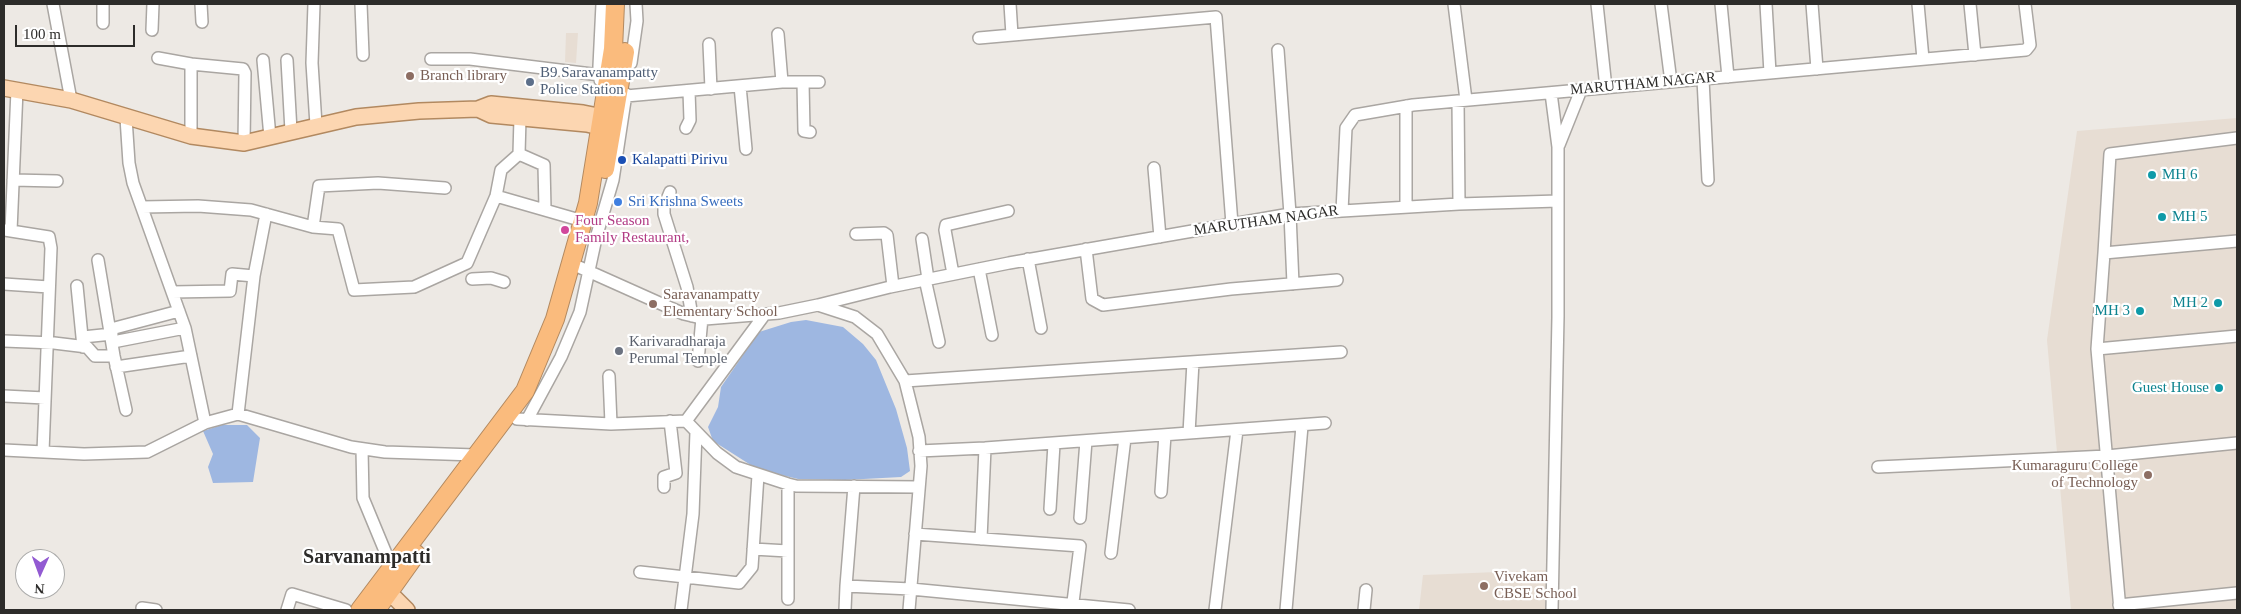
<!DOCTYPE html>
<html>
<head>
<meta charset="utf-8">
<style>
  body { margin:0 }
  #map { position:relative; width:2241px; height:614px; overflow:hidden; background:#ede9e4; font-family:Georgia,serif }
  canvas { display:block }
  .frame { position:absolute; inset:0; border:5px solid #2d2c2a; pointer-events:none }
  .north { position:absolute; left:15px; top:549px; width:50px; height:50px; box-sizing:border-box; background:#fff; border:1px solid #ababaa; border-radius:50%; rotate:182deg; font-size:14px; font-weight:700; line-height:20px; text-align:center; color:#2d2c2a }
  .north::after { content:''; display:block; margin:auto; width:18px; height:22px; background:#925ad2; clip-path:polygon(50% 0,100% 100%,50% 72%,0 100%) }
  .scale { position:absolute; left:15px; top:25px; width:120px; height:22px; box-sizing:border-box; border:2px solid #2d2c2a; border-top:0; padding-left:6px; font-size:15px; line-height:18px; white-space:nowrap; color:#2d2c2a; -webkit-text-stroke:4px #fff; paint-order:stroke }
</style>
</head>
<body>
<div id="map">
<canvas width="2241" height="614"></canvas>
<div class="frame"></div>
<div class="north">N</div>
<div class="scale">100 m</div>
</div>
<script>
const c = document.querySelector('canvas').getContext('2d');
c.lineJoin = 'round';
function fillPath(path, color) {
  c.fillStyle = color;
  c.fill(path, 'evenodd');
}
function shape(rows) {
  const path = new Path2D();
  for (const r of rows) {
    path.moveTo(r[0], r[1]);
    for (let i = 2; i < r.length; i += 2) path.lineTo(r[i], r[i + 1]);
  }
  return path;
}
function strokePath(path, color, width, dash) {
  c.strokeStyle = color;
  c.lineWidth = width;
  c.lineCap = dash ? 'butt' : 'round';
  c.setLineDash(dash || []);
  c.stroke(path);
}
function write(font, color, halo, rows, align = 'center') {
  c.font = font + ' Georgia,serif';
  c.lineWidth = 4.5;
  c.setLineDash([]);
  c.textBaseline = 'middle';
  c.strokeStyle = halo;
  c.fillStyle = color;
  for (const [text, x, y, turn = 0] of rows) {
    c.save();
    c.translate(x, y);
    c.rotate((+turn || 0) * Math.PI / 180);
    c.textAlign = isNaN(turn) ? turn : align;
    if (halo) c.strokeText(text, 0, 0);
    c.fillText(text, 0, 0);
    c.restore();
  }
}
fillPath(shape([
  [566,33,578,33,576,63,565,62],
  [2237,118,2237,610,2071,610,2047,340,2077,131],
  [1547,570,1545,610,1419,610,1423,575]
]), '#e7ddd3');
fillPath(shape([
  [806,320,843,327,863,344,876,360,896,409,907,448,910,471,901,477,845,480,798,479,757,469,713,441,708,427,718,407,721,387,759,332,791,322],
  [222,425,247,425,260,438,253,482,213,483,208,467,213,454,203,431]
]), '#9eb7e1');
const minor = shape([
  [53,4,71,100],
  [103,4,103,23],
  [201,4,202,22],
  [314,4,312,63,316,125],
  [361,4,363,55],
  [1010,4,1012,35],
  [1454,4,1466,100],
  [1597,4,1606,88],
  [1661,4,1671,82],
  [1721,4,1728,77],
  [1766,4,1770,73],
  [1812,4,1817,69],
  [1918,4,1923,59],
  [1970,4,1975,55],
  [152,30,153,4],
  [778,34,782,82],
  [979,38,1216,17,1232,224],
  [709,44,711,89],
  [1278,50,1290,214,1293,284],
  [158,58,191,64,191,136],
  [431,59,470,59,600,75],
  [263,60,270,137],
  [287,60,291,131],
  [631,63,637,21,636,4],
  [191,64,243,69,245,73,244,143],
  [1703,79,1708,180],
  [600,80,599,66,602,4],
  [803,82,804,131,810,132],
  [740,86,746,149],
  [1551,93,1558,147,1558,317,1552,610],
  [626,96,782,82,819,82],
  [1406,106,1406,207],
  [126,118,129,163,133,183,185,328,205,423],
  [686,128,690,120,689,91],
  [1559,145,1581,90],
  [519,154,544,165,545,209],
  [1154,168,1160,237],
  [13,180,57,181],
  [670,192,664,207,664,214,687,287,692,316],
  [496,196,501,170,519,154,520,118],
  [1459,204,1558,201],
  [142,207,198,206,251,210,313,227,338,229,354,290,414,287,467,263,496,196,583,221],
  [1342,211,1459,204,1458,101],
  [313,227,319,186,378,183,445,188],
  [5,230,11,231,17,90],
  [11,231,49,237,51,248,43,452],
  [856,234,884,233,887,235,893,286],
  [922,239,928,279],
  [1086,249,1092,299,1103,305,1231,289,1337,280],
  [2104,253,2110,154,2237,138],
  [1028,259,1041,328],
  [98,260,114,356,126,410],
  [579,267,684,314,705,319,779,313,818,305,855,317,877,334,905,381,919,437,921,466,909,610],
  [979,269,992,335],
  [953,274,945,230,946,225,1008,211],
  [472,279,491,278,504,282],
  [925,279,939,342],
  [4,284,49,287],
  [77,286,83,347],
  [172,292,230,291,232,274,254,276],
  [818,305,890,287,1009,263,1290,214,1342,211,1346,128,1355,115,1413,105,2026,50,2030,45,2025,4],
  [111,329,179,311],
  [83,337,112,334],
  [4,341,54,343,87,347,95,356,114,356],
  [113,342,185,328],
  [2097,349,2237,336],
  [698,361,702,318],
  [116,367,191,356],
  [609,376,611,424],
  [905,381,1341,352],
  [4,396,45,398],
  [238,414,254,276,266,214],
  [517,419,611,424,686,421,717,453,736,467,788,484,796,486,919,487],
  [527,420,561,357,580,312,596,238,613,180,626,94],
  [686,421,765,314],
  [1189,433,1193,362],
  [362,449,363,498,392,568],
  [4,450,84,454,147,452,205,423,238,414,351,447,385,452,475,455],
  [919,451,985,448,1325,423],
  [1878,467,2107,456,2237,443],
  [788,484,788,599],
  [854,486,846,586,911,589,1129,610],
  [664,487,664,477,676,473,670,421],
  [1161,492,1165,435],
  [1050,509,1054,444],
  [1080,518,1086,441],
  [915,534,1080,546,1072,610],
  [981,539,985,448],
  [753,549,788,551],
  [1111,553,1125,438],
  [640,572,739,583,752,567,758,475],
  [2119,605,2237,593],
  [142,608,156,610],
  [287,610,292,594,346,610],
  [681,610,693,514,696,432],
  [845,610,846,586],
  [1215,610,1237,430],
  [1286,610,1302,426],
  [1364,610,1366,590],
  [2120,610,2097,349,2104,253,2237,241]
]);
const major = shape([
  [4,88,71,100,191,136,244,143,356,117,419,111,478,109,491,104,583,113,613,119],
  [478,109,491,115,587,124,612,130],
  [379,589,396,599,407,610]
]);
const highway = shape([
  [605,169,625,52],
  [360,610,525,391,555,319,588,203,613,49,615,4],
  [376,610,416,554]
]);
strokePath(minor, '#aaa6a2', 14);
strokePath(major, '#b28960', 18);
strokePath(highway, '#b28960', 20);
strokePath(minor, '#fff', 11);
strokePath(major, '#fcd6b1', 15);
strokePath(highway, '#fabb7d', 18);
for (const [x, y, r, color] of [
  [410,76,5,"#8d6e63"],
  [530,82,5,"#5c6f8a"],
  [622,160,5,"#1a4fb4"],
  [2152,175,5,"#0f9aa8"],
  [618,202,5,"#3f7fe0"],
  [2162,217,5,"#0f9aa8"],
  [565,230,5,"#d1479c"],
  [2218,303,5,"#0f9aa8"],
  [653,304,5,"#8d6e63"],
  [2140,311,5,"#0f9aa8"],
  [619,351,5,"#6b7280"],
  [2219,388,5,"#0f9aa8"],
  [2148,475,5,"#8d6e63"],
  [1484,586,5,"#8d6e63"]
]) {
  const dot = new Path2D();
  dot.arc(x, y, r, 0, 2 * Math.PI);
  c.fillStyle = color;
  c.fill(dot);
  strokePath(dot, '#fff', 2);
}
write('15px', '#4e5e75', '#fff', [
  ["B9 Saravanampatty",540,73],
  ["Police Station",540,90]
], 'left');
write('15px', '#785e54', '#fff', [
  ["Branch library",420,76],
  ["Saravanampatty",663,295],
  ["Elementary School",663,312],
  ["Kumaraguru College",2138,466,"right"],
  ["of Technology",2138,483,"right"],
  ["Vivekam",1494,577],
  ["CBSE School",1494,594]
], 'left');
write('15px', '#2d2c2a', '#fff', [
  ["MARUTHAM NAGAR",1643,84,-5],
  ["MARUTHAM NAGAR",1266,221,-8]
]);
write('15px', '#164399', '#fff', [
  ["Kalapatti Pirivu",632,160]
], 'left');
write('15px', '#0d838f', '#fff', [
  ["MH 6",2162,175,"left"],
  ["MH 5",2172,217,"left"],
  ["MH 2",2208,303],
  ["MH 3",2130,311],
  ["Guest House",2209,388]
], 'right');
write('15px', '#366cbe', '#fff', [
  ["Sri Krishna Sweets",628,202]
], 'left');
write('15px', '#b23c85', '#fff', [
  ["Four Season",575,221],
  ["Family Restaurant,",575,238]
], 'left');
write('15px', '#5b616d', '#fff', [
  ["Karivaradharaja",629,342],
  ["Perumal Temple",629,359]
], 'left');
write('bold 20px', '#2d2c2a', '#fff', [
  ["Sarvanampatti",367,558]
]);
</script>
</body>
</html>
